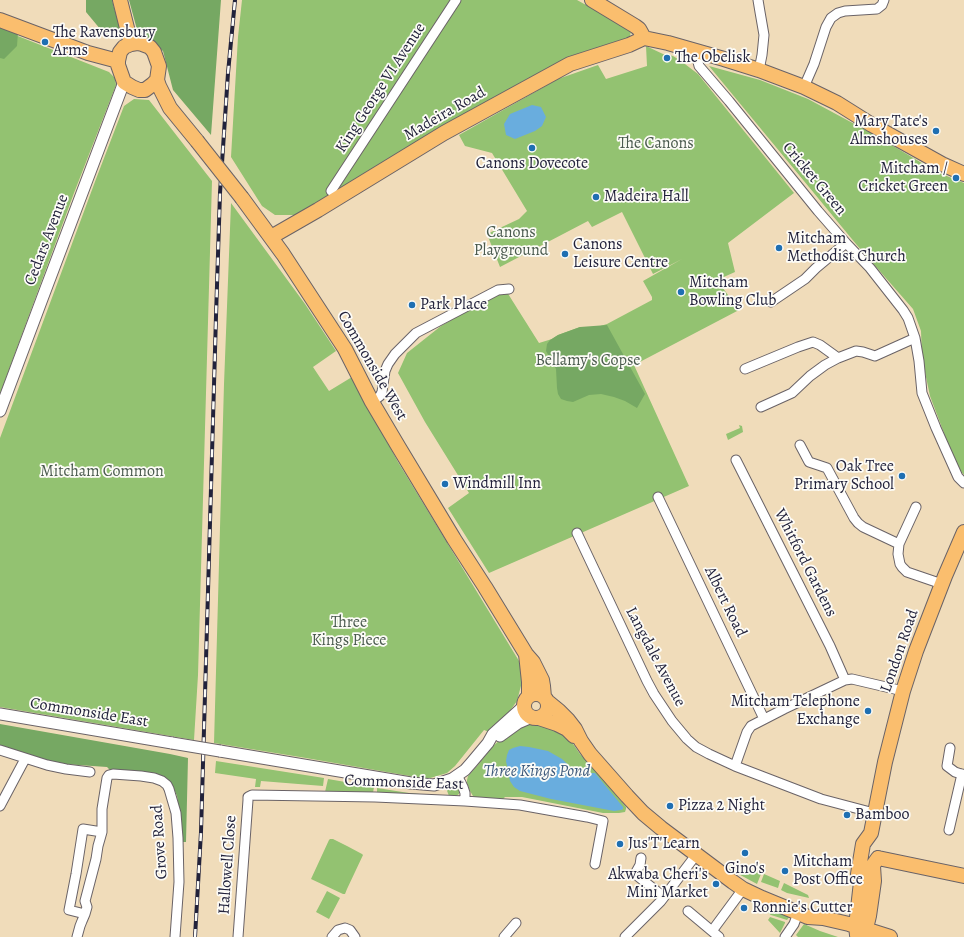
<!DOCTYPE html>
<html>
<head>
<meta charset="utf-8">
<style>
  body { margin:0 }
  canvas { display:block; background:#f0dcba }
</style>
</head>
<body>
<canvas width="964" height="937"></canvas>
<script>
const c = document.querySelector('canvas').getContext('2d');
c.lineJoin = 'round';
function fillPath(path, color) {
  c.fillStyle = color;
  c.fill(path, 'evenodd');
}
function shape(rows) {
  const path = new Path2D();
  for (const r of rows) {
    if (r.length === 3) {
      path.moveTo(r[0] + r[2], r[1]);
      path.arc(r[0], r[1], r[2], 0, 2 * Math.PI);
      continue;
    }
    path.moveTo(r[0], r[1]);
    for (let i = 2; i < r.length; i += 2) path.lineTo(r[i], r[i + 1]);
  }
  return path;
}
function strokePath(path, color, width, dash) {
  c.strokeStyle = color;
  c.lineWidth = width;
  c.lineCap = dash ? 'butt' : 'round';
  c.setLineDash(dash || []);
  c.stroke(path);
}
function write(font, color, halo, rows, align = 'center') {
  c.font = font + ' Alegreya,serif';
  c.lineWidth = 3.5;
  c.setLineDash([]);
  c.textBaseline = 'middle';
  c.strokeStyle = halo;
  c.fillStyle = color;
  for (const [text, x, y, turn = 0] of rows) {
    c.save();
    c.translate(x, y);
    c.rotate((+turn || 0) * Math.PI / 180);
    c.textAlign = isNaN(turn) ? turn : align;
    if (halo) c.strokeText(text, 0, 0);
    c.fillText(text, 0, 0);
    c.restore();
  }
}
fillPath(shape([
  [242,0,577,0,631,30,630,37,297,215,275,215,262,206,231,157,238,37],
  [0,29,109,72,115,78,116,85,74,193,0,394],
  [646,46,663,54,673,56,681,61,698,74,794,193,728,243,735,272,717,280,739,310,634,365,689,486,489,573,448,508,469,493,425,422,398,373,407,353,441,326,505,289,539,343,552,339,558,335,580,327,597,327,607,324,652,300,652,297,643,281,682,259,653,274,622,212,592,227,588,221,500,267,487,234,519,219,527,211,492,153,465,146,459,135,558,79,598,65,606,79,647,66],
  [709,66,760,80,808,99,873,134,937,172,964,183,964,475,960,470,953,457,930,396,922,358,921,331,913,309,856,244],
  [134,99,149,100,212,181,198,675,194,740,0,707,0,438,96,179,124,106],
  [231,203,305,304,336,351,313,367,329,391,352,377,398,462,519,661,523,678,517,701,507,715,489,732,484,730,455,766,447,773,427,779,306,758,214,743,224,384],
  [739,425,742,426,743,432,728,440,726,434,740,428],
  [524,724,547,727,565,734,569,738,580,754,595,770,626,807,626,809,625,812,619,813,603,813,522,797,505,797,502,800,475,798,473,796,470,791,467,783,467,780,468,776,477,766,493,746,509,732],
  [216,761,324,778,323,786,261,781,260,787,255,787,256,779,215,773],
  [328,779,374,787,373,793,325,792],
  [455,785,458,787,459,789,459,794,456,796,449,796,446,788],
  [377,788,409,793,429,795,377,793],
  [330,839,333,839,347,846,362,854,363,855,347,889,345,894,343,894,311,879,329,840],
  [732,863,761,874,757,884,729,869],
  [764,874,780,881,778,888,761,882],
  [784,883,808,895,809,898,787,893,781,890],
  [327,891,340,898,329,919,316,912],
  [766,908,767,908,790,916,787,920,771,915,764,910],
  [770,917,785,922,785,923,780,933,768,920],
  [804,924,820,931,838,937,798,937,796,935]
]), '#93c271');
fillPath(shape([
  [86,0,112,0,122,37,106,36,86,12],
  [129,0,221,0,211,135,173,90,163,51,151,42,139,37],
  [0,26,18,32,17,46,4,59,0,58],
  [607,325,645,394,637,408,625,401,614,397,601,394,589,395,573,402,567,401,561,399,558,394,557,388,556,369,546,351,547,344,550,340,558,335,580,327],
  [0,724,170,754,188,758,186,842,182,842,180,817,177,796,172,784,151,773,110,770,107,767,64,764,42,759,0,746]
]), '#76a863');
fillPath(shape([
  [532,105,541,107,546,117,542,126,535,131,515,139,506,135,504,124,510,114],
  [520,746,529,747,548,751,562,759,580,776,582,776,588,773,595,773,623,807,623,809,621,810,614,811,551,799,520,791,514,787,510,781,506,761,507,755,509,750,513,748]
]), '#69adde');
const minor = shape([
  [758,0,760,12,764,35,762,55,759,70],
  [698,51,697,58,699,66,729,101,818,211,846,243,870,268,903,310,908,318,915,338,919,361,922,393,936,428,958,477,964,483],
  [804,87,814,64,826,27,831,18,838,13,845,11,877,9,882,5,884,0],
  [331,191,456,0],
  [771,302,805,279,816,268,846,243],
  [745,369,798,347,813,342,820,345,838,358,856,351,863,352,875,356,915,338],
  [372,402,380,396,382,392,385,371,388,364,395,354,416,333,498,290,509,289],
  [761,407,792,393,810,376,825,365,838,358],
  [800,445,809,462,827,468,854,518,858,523,863,527,899,544],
  [736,460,830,646,845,680],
  [658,497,764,719],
  [916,507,899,544,898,554,900,564,902,567,907,572,942,584],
  [577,533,647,681,654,694,672,721,687,739,696,747,709,754,735,766,821,799,874,813],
  [950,748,947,766,955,772,964,775],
  [0,750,47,765,66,769,90,772],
  [735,766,747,732,751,726,784,709,845,680,852,679,903,691],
  [457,775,463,787,465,793,465,801],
  [0,806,25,759],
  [949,830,962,774],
  [641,858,640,865,635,874,664,897],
  [688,911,719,937],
  [85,914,69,910,76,874,83,829,102,832],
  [712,931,743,889],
  [77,937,80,926,82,921,85,914,87,907,85,901,96,859,98,846,102,832,102,809,107,778,109,775,113,774,141,776,154,778,162,781,167,785,169,789,176,813,178,838,179,882,175,937],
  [238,937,248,800,248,797,252,795,375,797,465,801,520,805,587,817,603,821,595,864],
  [332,937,338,930,345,928,350,930,355,937],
  [504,937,516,923],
  [625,937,661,901,696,855],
  [785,937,794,924,798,913]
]);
const tertiary = shape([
  [0,411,42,299,124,82],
  [0,714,172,743],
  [500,736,518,723,532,717],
  [220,751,411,783,434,785,452,779,465,770,472,762,488,743,493,734,524,706]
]);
const primary = shape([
  [120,0,131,44],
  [592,0,635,26,639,29,644,38],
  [0,20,88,53,118,61],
  [644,38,668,43,724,59,759,70,804,87,837,103,872,125,942,164,964,174],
  [137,43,142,44,150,47,154,52,159,66,157,80,153,84,145,90,139,90,132,87,124,82,118,65,118,61,120,52,124,47,131,44,137,43],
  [157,80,159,86,170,108,197,141],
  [242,198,283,254,345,349,372,402,398,446,454,539,485,587,526,654,533,662,542,680,543,686,544,697],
  [271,237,318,210,444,133,570,64,629,45,644,38],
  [526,654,529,682,529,696],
  [536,706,12],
  [548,702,559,711,568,720,575,729,581,741,590,754,627,796,643,813,661,828,733,882,743,889,762,898,808,917,823,918,849,924,890,937],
  [539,718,557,724,567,729,574,736],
  [878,858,964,876],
  [861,882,858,874,863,844,871,833,885,762,903,691,916,651,945,576,964,532],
  [857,935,856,926,861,882,878,858],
  [864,937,869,916,874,881,873,866]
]);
strokePath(minor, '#6a6367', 11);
strokePath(tertiary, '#6a6367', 13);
strokePath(primary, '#6a6367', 16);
strokePath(minor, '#fff', 9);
strokePath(tertiary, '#fff', 11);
strokePath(primary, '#fabe6e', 14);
const rail = shape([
  [195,937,201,832,216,316,220,193,228,73,235,0]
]);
strokePath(rail, '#22223b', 4);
strokePath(rail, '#fdfcf7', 2.5, [8]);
const tertiaryBridge = shape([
  [172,743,220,751]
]);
const primaryBridge = shape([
  [197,141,242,198]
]);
strokePath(tertiaryBridge, '#6a6367', 13, []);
strokePath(primaryBridge, '#6a6367', 16, []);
strokePath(tertiaryBridge, '#fff', 11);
strokePath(primaryBridge, '#fabe6e', 14);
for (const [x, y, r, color] of [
  [45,42,4,"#1f6fb2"],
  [667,58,4,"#1f6fb2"],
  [936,131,4,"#1f6fb2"],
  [532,148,4,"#1f6fb2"],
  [956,178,4,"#1f6fb2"],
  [596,197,4,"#1f6fb2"],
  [779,248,4,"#1f6fb2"],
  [565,254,4,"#1f6fb2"],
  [681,292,4,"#1f6fb2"],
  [412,305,4,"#1f6fb2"],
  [902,476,4,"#1f6fb2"],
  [445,484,4,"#1f6fb2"],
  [868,711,4,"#1f6fb2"],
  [670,806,4,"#1f6fb2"],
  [847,815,4,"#1f6fb2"],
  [620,844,4,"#1f6fb2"],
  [745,853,4,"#1f6fb2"],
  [785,871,4,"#1f6fb2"],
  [716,884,4,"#1f6fb2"],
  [744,908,4,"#1f6fb2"]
]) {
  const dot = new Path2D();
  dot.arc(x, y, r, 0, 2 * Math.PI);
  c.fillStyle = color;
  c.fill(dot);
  strokePath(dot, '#fdfcf7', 1.5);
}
write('16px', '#22223b', '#fdfcf7', [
  ["The Ravensbury",53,33],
  ["Arms",53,51],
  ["The Obelisk",675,58],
  ["Mary Tate's",928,122,"right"],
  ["Almshouses",928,140,"right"],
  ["Canons Dovecote",532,164,"center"],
  ["Mitcham /",948,169,"right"],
  ["Cricket Green",948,187,"right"],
  ["Madeira Hall",604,197],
  ["Mitcham",787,239],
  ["Methodist Church",787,257],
  ["Canons",573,245],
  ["Leisure Centre",573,263],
  ["Mitcham",689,283],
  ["Bowling Club",689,301],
  ["Park Place",420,305],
  ["Oak Tree",894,467,"right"],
  ["Primary School",894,485,"right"],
  ["Windmill Inn",453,484],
  ["Mitcham Telephone",860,702,"right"],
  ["Exchange",860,720,"right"],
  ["Pizza 2 Night",678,806],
  ["Bamboo",855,815],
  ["Jus'T'Learn",628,844],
  ["Mitcham",793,862],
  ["Post Office",793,880],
  ["Gino's",745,869,"center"],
  ["Akwaba Cheri's",708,875,"right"],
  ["Mini Market",708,893,"right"],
  ["Ronnie's Cutter",752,908]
], 'left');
write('16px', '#22223b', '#fdfcf7', [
  ["King George VI Avenue",381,88,-57],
  ["Madeira Road",445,114,-30],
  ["Cricket Green",814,179,50],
  ["Cedars Avenue",47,240,-69],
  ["Commonside West",372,366,60],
  ["Whitford Gardens",805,563,63],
  ["Albert Road",725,602,64],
  ["London Road",900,651,-71],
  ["Langdale Avenue",655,657,62],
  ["Commonside East",89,713,9],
  ["Commonside East",404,783,2],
  ["Grove Road",160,842,-94],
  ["Hallowell Close",228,865,-86]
]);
write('16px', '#4a5a4e', '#fdfcf7', [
  ["The Canons",656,144],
  ["Canons",511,233],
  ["Playground",511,251],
  ["Bellamy's Copse",588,361],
  ["Mitcham Common",102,472],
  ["Three",349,623],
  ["Kings Piece",349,641]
]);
write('italic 17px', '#3e5a7c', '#fdfcf7', [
  ["Three Kings Pond",537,772]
]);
</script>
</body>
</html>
